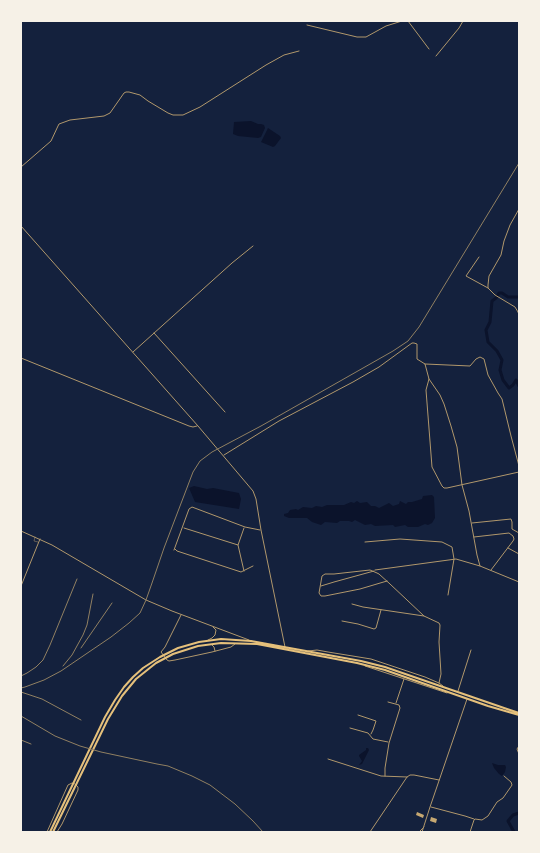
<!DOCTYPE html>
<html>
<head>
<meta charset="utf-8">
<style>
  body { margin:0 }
  #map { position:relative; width:540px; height:853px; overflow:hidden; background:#14213d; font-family:"Work Sans",sans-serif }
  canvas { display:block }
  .frame { position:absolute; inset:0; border:22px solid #f6f1e7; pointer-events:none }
</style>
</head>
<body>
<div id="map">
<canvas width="540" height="853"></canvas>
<div class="frame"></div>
</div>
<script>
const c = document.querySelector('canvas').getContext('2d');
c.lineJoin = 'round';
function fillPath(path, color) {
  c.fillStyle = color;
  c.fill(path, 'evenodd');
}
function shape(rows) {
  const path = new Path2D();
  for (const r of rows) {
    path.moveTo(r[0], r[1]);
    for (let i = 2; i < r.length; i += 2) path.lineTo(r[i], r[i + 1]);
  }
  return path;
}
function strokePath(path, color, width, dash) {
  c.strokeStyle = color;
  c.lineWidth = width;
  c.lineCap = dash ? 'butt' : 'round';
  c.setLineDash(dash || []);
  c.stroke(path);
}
fillPath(shape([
  [251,121,258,124,261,124,264,125,265,128,261,137,258,138,238,136,233,134,234,122],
  [268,128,280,136,281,138,275,146,273,147,261,142],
  [194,486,207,489,213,488,239,493,241,499,239,509,195,502,189,488],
  [432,495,434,497,435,518,432,523,428,525,425,524,418,527,408,527,405,525,395,527,393,525,375,526,371,524,365,525,355,520,352,522,349,521,340,521,337,523,325,522,321,525,312,522,307,518,289,518,284,516,284,514,288,513,290,510,296,509,298,510,303,507,312,508,316,506,322,507,327,505,344,505,351,502,354,503,357,501,360,503,367,502,371,506,375,506,379,508,389,503,393,506,399,504,400,501,406,504,408,502,412,502,422,499,423,496],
  [366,748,368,748,369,750,362,764,359,765,362,761,359,756,359,755,366,750],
  [492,763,498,765,505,765,506,767,505,772,502,776,499,774,494,768]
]), '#0b132b');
strokePath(shape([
  [519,297,508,297,502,293,499,293,496,298,492,301,490,322,486,330,488,342,497,351,502,360,500,370,503,380,509,388,513,385,516,380,519,386],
  [514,832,508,821,513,815,519,813]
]), '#0b132b', 3);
fillPath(shape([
  [417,812,424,815,423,818,416,815],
  [431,817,437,819,436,823,430,821]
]), '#c6a872');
strokePath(shape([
  [35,537,34,541,38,542]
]), '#b1986c', 0.5);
strokePath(shape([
  [408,21,429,49],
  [307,25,357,37,366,37,386,26,402,21],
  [436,56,459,28,463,21],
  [21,167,51,141,58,126,59,124,70,120,104,116,110,113,124,93,126,92,129,92,140,95,148,101,168,113,173,115,183,115,200,107,266,65,284,55,299,51],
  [519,209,510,225,504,241,501,255,489,276,488,285,488,288,495,295,515,307,518,312,519,315],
  [21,226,198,426,253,491,256,499,261,530,285,647],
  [479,257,466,276,488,288],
  [154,333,225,412],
  [133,352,232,263,253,246],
  [21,358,189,426,193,427,197,426],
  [425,364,470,366,476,359,480,357,484,359,488,375,498,393,502,399,511,436,519,466],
  [429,379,440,395,444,404,451,426,457,447,462,485,469,511,477,555,480,566],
  [224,455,279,421,353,382,379,367,412,343,414,343,417,344,417,359,425,364,429,379,426,390,432,467,442,486,444,488,447,488,519,472],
  [472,523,511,519,512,522,512,529,519,533],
  [184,528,238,545,244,528],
  [474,537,509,533,513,536,514,539,513,541,491,570],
  [365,542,400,539,442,542,452,547,454,559,448,595],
  [238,545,244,571],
  [508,548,519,554],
  [175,549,177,551,241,572,253,566],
  [174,550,189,509,192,507,245,527,260,530],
  [375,570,456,559,480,566,519,582],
  [387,581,360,589,325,596,321,596,319,593,322,576,325,574,334,574,370,570,377,573,379,574,390,584,424,616],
  [21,586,40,539],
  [321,586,334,582,374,571],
  [352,604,363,607,424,616,439,623,440,625,439,642,441,674,439,683],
  [342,621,358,624,374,629,376,628,381,610],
  [308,651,317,650,328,652,371,659,425,677,439,683,443,686],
  [365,666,447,693],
  [458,691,471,650],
  [396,703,404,679],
  [358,715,376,721,373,730,371,734],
  [350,728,368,733,373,739,388,742],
  [519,746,517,749,519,754],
  [328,759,381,776,407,777],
  [385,776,385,768,389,743,400,708,399,705,388,702],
  [431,807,465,816,474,819],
  [370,832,407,777,410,775,414,775,439,780],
  [419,832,424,827],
  [422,832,430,807,467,699],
  [470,832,474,820,475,819,482,820,488,816,497,802,503,798,510,788,512,785,511,782,504,776]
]), '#b1986c', 1);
strokePath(shape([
  [21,531,52,545,146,600,172,611,249,640],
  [181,615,165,647,161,652,167,660,169,661,175,660,212,652,231,647,235,644],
  [208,640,212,638,215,635,216,630,213,627],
  [212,645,214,647,215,651],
  [47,832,68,785,72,783,75,784,78,787,78,790,62,824,57,832]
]), '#b1986c', 1);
strokePath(shape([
  [50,832,105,717,115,700,124,687,133,677,143,668,160,657,178,648,199,642,221,639,251,641,361,661,385,667,507,709,519,713],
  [53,832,108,719,122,696,136,679,156,663,173,654,198,646,221,643,257,644,357,663,385,670,488,706,519,715]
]), '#e5c07b', 2);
strokePath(shape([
  [81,648,112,603],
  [63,666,72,655,83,635,87,625,93,594],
  [21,676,27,673,36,667,43,660,50,645,77,579],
  [21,688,25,687,44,680,61,671,111,637,129,623,140,613,146,600,152,583,164,548,193,472,200,461,212,452,261,426,393,351,408,341,419,327,519,163],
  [21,692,42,699,81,720],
  [21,716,55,736,80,746,101,752,157,764,168,766,192,776,210,785,235,804,253,821,263,832],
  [21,740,31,744]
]), '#918062', 1);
</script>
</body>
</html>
